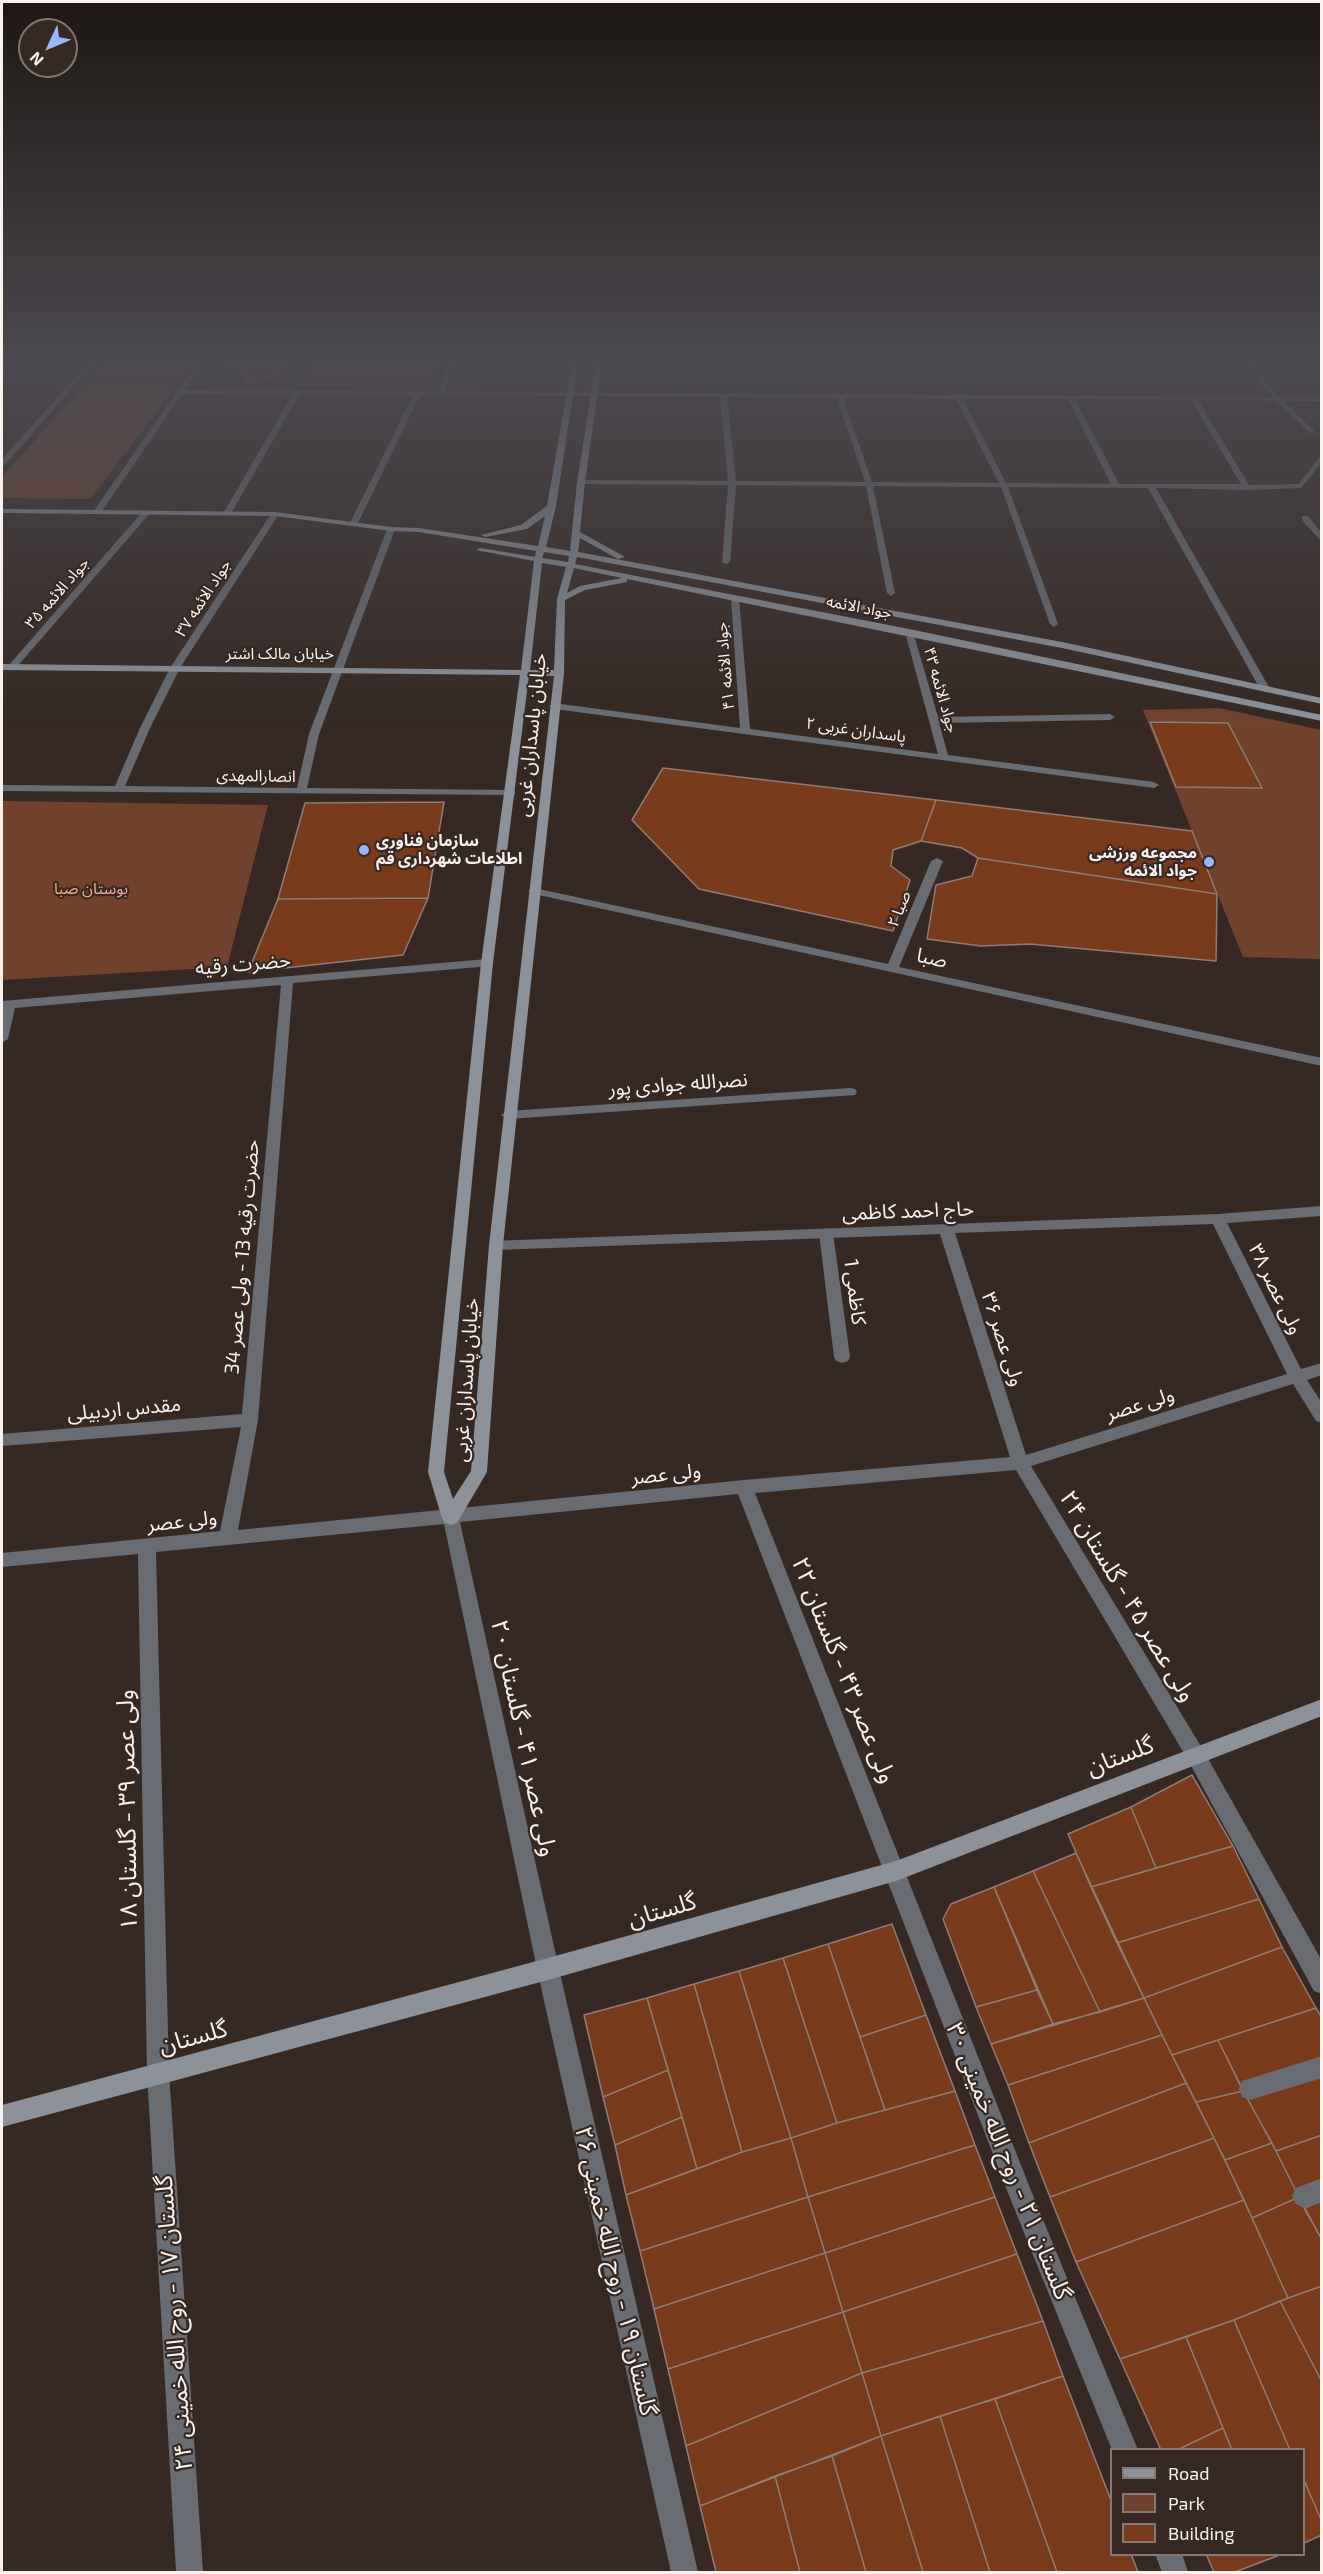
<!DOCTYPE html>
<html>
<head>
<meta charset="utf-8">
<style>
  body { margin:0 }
  #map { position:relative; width:1323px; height:2574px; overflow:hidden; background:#362923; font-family:"Exo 2",sans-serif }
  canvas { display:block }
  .frame { position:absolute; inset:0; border:3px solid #faf1ed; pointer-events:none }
  .legend { position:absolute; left:1110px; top:2448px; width:195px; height:108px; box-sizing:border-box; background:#362923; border:2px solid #847974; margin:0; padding:8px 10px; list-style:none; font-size:18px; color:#faf1ed }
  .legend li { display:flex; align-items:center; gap:12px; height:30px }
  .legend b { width:30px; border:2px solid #847974 }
  .north { position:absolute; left:18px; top:18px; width:60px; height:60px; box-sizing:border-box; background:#362923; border:2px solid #847974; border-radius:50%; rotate:226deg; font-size:16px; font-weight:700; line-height:24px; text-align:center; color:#faf1ed }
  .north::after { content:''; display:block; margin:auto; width:21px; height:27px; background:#94b7fd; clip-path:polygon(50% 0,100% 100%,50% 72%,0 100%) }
</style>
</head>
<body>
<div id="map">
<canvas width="1323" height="2574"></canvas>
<div class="frame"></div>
<ul class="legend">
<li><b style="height:8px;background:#8c919a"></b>Road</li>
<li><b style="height:16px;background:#70422e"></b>Park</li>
<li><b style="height:16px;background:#79391b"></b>Building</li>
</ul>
<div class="north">N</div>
</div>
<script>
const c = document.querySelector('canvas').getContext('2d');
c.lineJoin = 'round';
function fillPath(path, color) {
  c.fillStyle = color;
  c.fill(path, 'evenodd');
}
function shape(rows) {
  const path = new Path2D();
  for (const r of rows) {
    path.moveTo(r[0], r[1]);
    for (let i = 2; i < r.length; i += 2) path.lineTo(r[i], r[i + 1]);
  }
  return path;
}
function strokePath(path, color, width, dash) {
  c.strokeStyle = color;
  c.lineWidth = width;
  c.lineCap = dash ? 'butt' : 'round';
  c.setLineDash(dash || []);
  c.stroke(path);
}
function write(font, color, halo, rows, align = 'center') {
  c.font = font + ' "Exo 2","Noto Sans Arabic",sans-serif';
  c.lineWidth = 4.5;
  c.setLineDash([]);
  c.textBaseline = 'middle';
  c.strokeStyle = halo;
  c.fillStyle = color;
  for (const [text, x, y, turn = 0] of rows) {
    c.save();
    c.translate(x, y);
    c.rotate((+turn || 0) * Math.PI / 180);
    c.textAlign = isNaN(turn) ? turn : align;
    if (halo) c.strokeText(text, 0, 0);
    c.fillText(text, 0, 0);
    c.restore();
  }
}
fillPath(shape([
  [104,363,194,363,90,499,2,498,2,477],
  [311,363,442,363,430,388,296,386],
  [1219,708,1321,730,1321,959,1243,957,1143,710],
  [1150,723,1228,723,1261,788,1176,787],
  [2,801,268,805,227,967,2,980]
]), '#70422e');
const building = shape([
  [232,363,272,363,270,366,289,366,283,374,272,374,269,378,260,378,257,382,243,382,248,375,237,375,242,368,228,368,232,363],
  [1150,722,1228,723,1262,788,1176,787,1150,722],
  [663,768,936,800,921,841,893,850,891,866,910,880,893,931,699,889,632,820,663,768],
  [936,800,1192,831,1217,894,978,858,962,848,921,841,936,800],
  [444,802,428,898,278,899,305,803,444,802],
  [978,858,1217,894,1216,961,1030,944,981,946,927,939,936,885,972,876,978,858],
  [428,898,403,955,248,972,278,899,428,898],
  [1192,1775,1233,1846,1156,1868,1131,1807,1192,1775],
  [1131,1807,1156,1868,1091,1887,1068,1834,1131,1807],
  [1233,1846,1259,1899,1117,1943,1091,1887,1233,1846],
  [1076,1853,1144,1998,1100,2012,1033,1871,1076,1853],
  [1033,1871,1100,2012,1053,2024,994,1887,1033,1871],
  [994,1887,1037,1990,976,2007,943,1919,951,1904,994,1887],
  [1259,1899,1282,1947,1144,1998,1117,1943,1259,1899],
  [892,1924,926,2015,860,2037,828,1944,892,1924],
  [828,1944,885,2110,837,2123,783,1958,828,1944],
  [1282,1947,1316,2008,1172,2055,1144,1998,1282,1947],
  [783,1958,837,2123,791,2138,739,1971,783,1958],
  [739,1971,791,2138,742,2152,694,1984,739,1971],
  [694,1984,742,2152,697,2169,647,1998,694,1984],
  [1037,1990,1053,2024,991,2044,976,2007,1037,1990],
  [647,1998,668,2070,603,2097,584,2015,647,1998],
  [1144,1998,1162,2035,1008,2085,991,2044,1144,1998],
  [1316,2008,1322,2018,1322,2062,1241,2086,1218,2040,1316,2008],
  [926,2015,955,2091,885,2110,860,2037,926,2015],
  [1162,2035,1186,2083,1029,2143,1008,2085,1162,2035],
  [1218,2040,1243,2091,1196,2102,1172,2055,1218,2040],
  [668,2070,682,2117,615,2145,603,2097,668,2070],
  [1322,2073,1322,2135,1276,2151,1246,2096,1322,2073],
  [1186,2083,1214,2138,1050,2197,1029,2143,1186,2083],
  [955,2091,975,2145,808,2197,791,2138,837,2123,955,2091],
  [1243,2091,1272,2143,1225,2160,1196,2102,1243,2091],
  [682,2117,697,2169,626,2195,615,2145,682,2117],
  [1322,2135,1322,2184,1297,2193,1276,2151,1322,2135],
  [791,2138,808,2197,640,2251,626,2195,742,2152,791,2138],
  [1214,2138,1244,2200,1076,2262,1050,2197,1214,2138],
  [1272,2143,1299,2197,1252,2218,1225,2160,1272,2143],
  [975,2145,995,2197,825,2253,808,2197,975,2145],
  [808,2197,825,2253,654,2309,640,2251,808,2197],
  [995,2197,1017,2254,843,2312,825,2253,995,2197],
  [1299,2197,1322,2240,1322,2286,1288,2298,1252,2218,1299,2197],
  [1244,2200,1288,2298,1234,2320,1120,2359,1076,2262,1244,2200],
  [1322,2201,1322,2240,1304,2208,1322,2201],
  [825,2253,843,2312,668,2369,654,2309,825,2253],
  [1017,2254,1043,2321,862,2373,843,2312,1017,2254],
  [1322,2286,1322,2382,1280,2301,1322,2286],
  [1280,2301,1322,2382,1322,2522,1304,2480,1304,2450,1290,2450,1234,2320,1280,2301],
  [843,2312,862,2373,686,2446,668,2369,843,2312],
  [1234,2320,1290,2450,1232,2450,1186,2337,1234,2320],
  [1043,2321,1063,2376,881,2436,862,2373,1043,2321],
  [1186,2337,1223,2428,1177,2450,1161,2450,1120,2359,1186,2337],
  [862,2373,881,2436,700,2506,686,2446,862,2373],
  [1063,2376,1112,2503,1112,2554,1131,2554,1138,2572,1057,2572,995,2399,1063,2376],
  [995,2399,1057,2572,990,2572,940,2416,995,2399],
  [940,2416,990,2572,923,2572,881,2436,940,2416],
  [1223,2428,1232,2450,1177,2450,1223,2428],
  [881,2436,923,2572,866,2572,832,2456,881,2436],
  [832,2456,866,2572,800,2572,775,2476,832,2456],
  [775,2476,800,2572,716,2572,700,2506,775,2476],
  [1304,2480,1322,2522,1322,2535,1304,2543,1304,2480],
  [1206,2554,1276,2554,1277,2556,1235,2572,1214,2572,1206,2554]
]);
fillPath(building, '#79391b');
strokePath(building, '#8e7e77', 1.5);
fillPath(shape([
  [88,363,94,363,5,465,2,465,2,459,88,363],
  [448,363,454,363,444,393,439,394,448,363],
  [1276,398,1280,398,1314,431,1314,433,1310,433,1276,400,1276,398],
  [826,1228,833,1233,850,1357,848,1361,842,1363,836,1361,834,1357,819,1233,826,1228],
  [1322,2056,1322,2078,1250,2100,1242,2097,1239,2089,1242,2081,1322,2056],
  [1322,2178,1322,2202,1304,2208,1296,2204,1292,2196,1296,2188,1322,2178]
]), '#696d73');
fillPath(shape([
  [197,363,203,363,185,390,1273,397,1245,363,1251,363,1280,397,1322,397,1322,401,1198,400,1249,485,1299,484,1322,454,1322,462,1301,488,1247,490,1156,488,1270,689,1265,692,1260,689,1148,488,1008,487,1058,624,1054,627,1050,624,1001,487,873,486,895,593,891,596,887,593,866,486,736,485,730,562,726,564,722,562,728,485,581,484,577,482,581,480,728,481,720,397,420,395,358,523,354,525,350,523,413,395,299,395,232,512,228,514,224,512,292,395,182,394,100,514,94,514,93,512,197,363],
  [727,397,837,398,865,482,736,481,727,397],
  [843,398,956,399,999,483,872,482,843,398],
  [963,399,1068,399,1111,484,1006,483,963,399],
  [1075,399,1191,400,1241,484,1119,484,1075,399],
  [144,510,151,512,15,669,9,669,9,665,144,510],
  [275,512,279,514,180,668,150,728,125,786,297,788,309,734,387,529,391,527,395,529,319,734,307,788,511,790,515,791,515,795,2,791,2,785,115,786,140,728,170,668,271,514,275,512],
  [1302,516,1308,516,1322,534,1322,542,1302,520,1302,516],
  [735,595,739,598,750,729,938,754,905,632,909,629,913,632,938,717,1110,714,1115,717,1110,720,939,723,948,755,1154,782,1159,785,1154,788,554,709,549,706,554,703,740,728,731,598,735,595],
  [937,858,943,861,899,967,1322,1058,1322,1066,534,894,528,891,534,888,888,964,931,861,937,858],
  [487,959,493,963,491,966,293,983,258,1420,238,1530,744,1480,1010,1457,940,1234,496,1250,491,1249,489,1245,491,1241,1218,1214,1322,1206,1322,1216,1227,1223,1301,1369,1322,1363,1322,1375,1307,1380,1322,1403,1322,1423,1316,1421,1293,1384,1031,1466,1202,1748,1322,1961,1322,1994,1314,1991,1188,1760,1016,1470,755,1493,1032,2193,1138,2450,1112,2450,1008,2193,738,1494,460,1522,559,1969,698,2572,671,2572,537,1969,444,1524,156,1552,169,2073,203,2572,176,2572,147,2073,138,1554,2,1567,2,1553,220,1531,241,1427,2,1446,2,1434,242,1414,281,985,15,1008,8,1039,2,1043,2,1001,487,959],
  [1213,1224,1287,1374,1026,1455,955,1233,1213,1224],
  [850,1088,855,1089,857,1092,855,1095,508,1119,501,1115,508,1111,850,1088],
  [1155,2554,1182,2554,1188,2572,1162,2572,1155,2554]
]), '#696d73');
fillPath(shape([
  [572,363,578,363,556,506,546,547,570,551,577,482,596,363,602,363,585,482,580,532,625,557,618,559,580,538,578,552,1062,642,1322,698,1322,704,1062,648,577,557,575,564,909,629,1322,715,1322,721,627,579,627,582,585,590,565,600,564,673,503,1245,487,1472,457,1523,451,1525,445,1523,442,1518,428,1472,481,963,520,675,2,670,2,664,521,670,534,561,476,550,480,548,535,557,536,551,419,532,391,531,275,516,2,513,2,509,275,512,391,527,419,528,538,546,545,516,527,529,485,537,481,535,521,525,547,506,572,363],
  [544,552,569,556,568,562,542,558,544,552],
  [542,563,566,567,557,599,554,670,530,670,542,563],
  [574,568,622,578,580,586,567,593,574,568],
  [529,675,554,676,489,1245,471,1471,453,1499,444,1472,493,963,529,675],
  [1322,1699,1322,1716,896,1881,548,1980,2,2127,2,2105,548,1958,896,1861,1322,1699]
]), '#8c919a');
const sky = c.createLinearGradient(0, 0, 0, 723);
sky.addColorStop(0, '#1e1713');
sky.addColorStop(0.5, '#4c4950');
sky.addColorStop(1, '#4c495000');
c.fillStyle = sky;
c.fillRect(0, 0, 1323, 723);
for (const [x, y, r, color] of [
  [364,850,6,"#94b7fd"],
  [1209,862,6,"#94b7fd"]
]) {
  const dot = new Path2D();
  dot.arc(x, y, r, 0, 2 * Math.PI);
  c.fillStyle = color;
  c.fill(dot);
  strokePath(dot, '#362923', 2);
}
write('16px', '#faf1ed', '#362923', [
  ["جواد الائمه ۳۵",57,593,-49],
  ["جواد الائمه ۳۷",203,598,-57],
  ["جواد الائمه",859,607,11],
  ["خیابان مالک اشتر",280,654],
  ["جواد الائمه ۴۱",725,666,-95],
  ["جواد الائمه ۴۳",941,690,74],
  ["پاسداران غربی ۲",856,730,8],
  ["انصارالمهدی",256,776,1],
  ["صبا ۲",899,909,-68]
]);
write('bold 16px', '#faf1ed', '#362923', [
  ["سازمان فناوری",376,841],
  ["اطلاعات شهرداری قم",376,859],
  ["مجموعه ورزشی",1197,853,"right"],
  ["جواد الائمه",1197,871,"right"]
], 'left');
write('16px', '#f7a988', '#362923', [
  ["بوستان صبا",91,889]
]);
write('20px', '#faf1ed', '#362923', [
  ["خیابان پاسداران غربی",531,735,-84],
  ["صبا",932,958,12],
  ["حضرت رقیه",243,964,-5],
  ["نصرالله جوادی پور",678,1084,-4],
  ["حاج احمد کاظمی",908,1211,-2],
  ["حضرت رقیه 13 - ولی عصر 34",242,1257,-85],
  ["ولی عصر ۳۸",1276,1289,64],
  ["کاظمی 1",855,1292,83],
  ["ولی عصر ۳۶",1003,1339,72],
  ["خیابان پاسداران غربی",466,1380,-86],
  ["ولی عصر",1140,1404,-17],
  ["مقدس اردبیلی",124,1409,-5],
  ["ولی عصر",666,1474,-6],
  ["ولی عصر",182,1521,-6]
]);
write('24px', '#faf1ed', '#362923', [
  ["ولی عصر ۴۵ - گلستان ۲۴",1128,1596,59],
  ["ولی عصر ۴۳ - گلستان ۲۲",844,1670,68],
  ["ولی عصر ۴۱ - گلستان ۲۰",524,1738,78],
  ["گلستان",1120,1756,-21],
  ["ولی عصر ۳۹ - گلستان ۱۸",127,1810,-91],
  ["گلستان",662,1910,-16],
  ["گلستان",193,2037,-15],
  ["گلستان ۲۱ - روح الله خمینی ۳۰",1009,2161,68],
  ["گلستان ۱۹ - روح الله خمینی ۲۶",616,2271,77],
  ["گلستان ۱۷ - روح الله خمینی ۲۴",174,2323,-94]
]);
</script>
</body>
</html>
